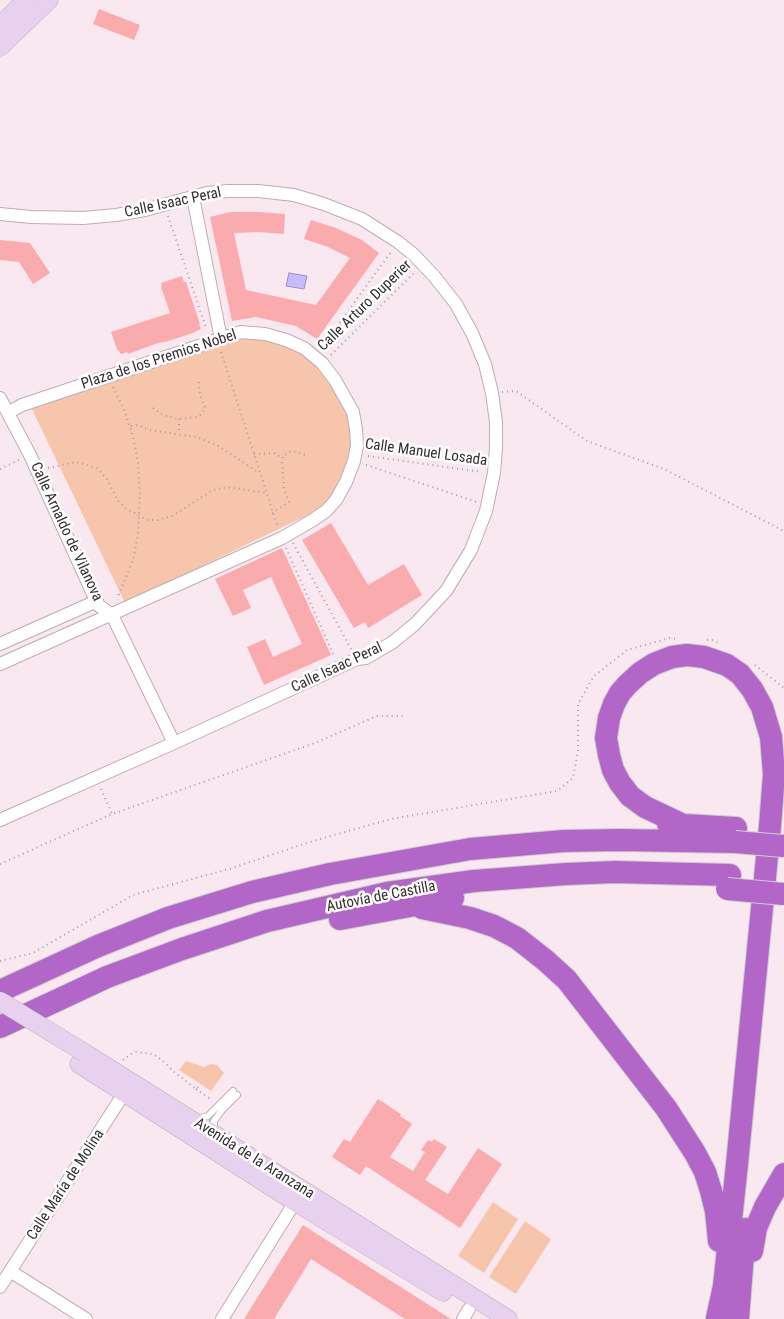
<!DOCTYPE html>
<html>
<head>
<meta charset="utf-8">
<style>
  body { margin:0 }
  canvas { display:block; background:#f9e8f0 }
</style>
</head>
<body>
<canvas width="784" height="1319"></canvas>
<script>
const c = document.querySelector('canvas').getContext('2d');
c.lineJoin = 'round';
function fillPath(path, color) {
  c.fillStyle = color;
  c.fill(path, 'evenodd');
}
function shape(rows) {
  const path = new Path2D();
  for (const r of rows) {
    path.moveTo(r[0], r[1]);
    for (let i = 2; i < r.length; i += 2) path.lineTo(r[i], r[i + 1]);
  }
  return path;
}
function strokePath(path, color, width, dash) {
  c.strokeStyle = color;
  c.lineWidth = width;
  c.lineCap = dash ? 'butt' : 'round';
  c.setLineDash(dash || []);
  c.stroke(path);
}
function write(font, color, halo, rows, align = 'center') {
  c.font = font + ' "Roboto Condensed",sans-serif';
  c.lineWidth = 5;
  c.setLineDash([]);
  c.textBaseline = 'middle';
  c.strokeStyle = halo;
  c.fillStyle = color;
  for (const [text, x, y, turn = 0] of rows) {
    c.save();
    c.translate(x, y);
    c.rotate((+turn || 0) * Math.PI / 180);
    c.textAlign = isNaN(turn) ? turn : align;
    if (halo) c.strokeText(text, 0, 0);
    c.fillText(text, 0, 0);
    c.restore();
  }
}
fillPath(shape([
  [241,337,260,338,301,351,318,366,346,404,353,438,346,468,331,499,316,511,125,603,29,403],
  [186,1061,204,1067,210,1064,217,1065,224,1073,211,1091,179,1070],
  [493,1202,518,1219,484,1273,458,1256],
  [525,1221,551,1239,516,1294,489,1277]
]), '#f7c5ac');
const water = shape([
  [289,273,307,276,304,289,286,286,289,273]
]);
fillPath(water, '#c3bdff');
strokePath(water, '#9892c1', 1);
fillPath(shape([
  [99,9,140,25,134,40,93,24],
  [230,212,258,212,285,214,284,234,258,232,234,233,246,290,316,305,350,258,328,247,304,239,311,220,336,228,362,240,379,253,317,339,296,326,256,317,232,321,210,217],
  [0,240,30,243,50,273,33,284,19,262,0,260],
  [182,276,184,282,186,282,200,324,199,324,201,329,193,333,165,342,158,343,128,354,127,352,121,354,117,349,111,332,170,313,161,287,162,286,161,283],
  [331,523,368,585,404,564,422,595,368,628,365,622,354,628,302,540],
  [282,548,331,655,264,685,247,647,265,639,273,657,302,644,271,577,243,590,251,608,233,616,215,579],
  [378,1099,401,1114,400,1116,412,1124,390,1157,413,1171,425,1152,421,1150,428,1140,432,1142,434,1139,447,1147,425,1180,448,1194,478,1148,502,1164,460,1228,366,1166,360,1175,332,1157,344,1139,350,1142],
  [303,1225,451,1319,405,1319,311,1259,274,1319,244,1319]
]), '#f9abad');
const lane = shape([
  [197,1119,208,1116,233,1091],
  [214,1132,214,1121,222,1110,237,1095]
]);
const street = shape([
  [193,197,221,339],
  [0,214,31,217,83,218,116,215,145,210,207,193,228,191,258,191,294,195,324,204,362,219,398,242,413,254,434,276,456,304,472,333,485,364,492,393,496,422,496,448,494,473,486,511,471,550,446,591,415,624,393,642,366,658,357,659,174,743,0,820],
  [0,398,30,455,98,605,112,615,174,743],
  [0,644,97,601],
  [0,664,282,538,313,520,326,511,336,500,346,482,354,461,357,446,356,429,353,412,335,380,322,363,304,348,286,340,265,334,241,332,22,405,9,412],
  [10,1271,86,1319],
  [0,1287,128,1087],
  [222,1319,295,1202],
  [463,1319,469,1309]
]);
const secondary = shape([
  [0,26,26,0],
  [0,47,49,0],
  [85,1053,508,1319],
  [79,1064,295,1202,443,1292]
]);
const highway = shape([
  [668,824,736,828],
  [681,824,645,807,630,796,620,783,613,770,609,755,606,738,609,718,614,704,620,693,628,684,640,673,654,664,672,657,687,655,704,657,727,665,740,674,752,689,762,707,771,737,774,774,770,826,737,1164,724,1286,717,1318],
  [422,908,470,918,494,926,517,938,545,960,567,980,666,1108,695,1153,705,1172,711,1191,716,1211,719,1241],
  [340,919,453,898],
  [0,991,98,946,168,918,252,892,330,874,470,849,564,841,619,840,735,842],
  [0,1027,107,977,182,949,267,921,387,893,474,881,566,874,615,872,730,875],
  [752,1251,756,1228,765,1207,784,1174],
  [738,1319,745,1229]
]);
strokePath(lane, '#bdadb4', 8);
strokePath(street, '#bdadb4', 14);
strokePath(secondary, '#bdadb4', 19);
strokePath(highway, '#cfcdce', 24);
strokePath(shape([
  [168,216,206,328],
  [322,347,391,252],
  [221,352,278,528],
  [331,355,415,272],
  [113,387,125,412,133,436,138,463,140,494,138,534,134,556,127,575,117,599],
  [502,392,516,391,587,441,664,469,784,531],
  [153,408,163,415,179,419,196,417,202,414,205,407,200,395,199,382],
  [179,419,179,434],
  [131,426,138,425,150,430,196,437,217,445,259,473],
  [254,454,274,453,282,458],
  [368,456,482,472],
  [366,465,477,502],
  [48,468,76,462,97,468,107,479,118,501,125,508,148,520,158,520,172,516,213,490,227,487,266,493],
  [0,469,19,460],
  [272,513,289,502,284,489,282,461,283,456,291,451,306,455],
  [293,543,351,649],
  [286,548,334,656],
  [707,640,712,640,721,644],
  [755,665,784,688],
  [101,789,112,814],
  [0,864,112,814,315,743,377,716,406,716],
  [0,961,33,953,133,895,229,869,313,841,391,819,557,791,573,778,578,751,578,704,594,676,627,650,670,638,679,639],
  [123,1060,131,1054,136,1052,153,1054,163,1061,173,1071,196,1089,200,1084],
  [196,1089,212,1100]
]), '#a89ca1', 2, [1, 4]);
strokePath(lane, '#fff', 6);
strokePath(street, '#fff', 12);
strokePath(secondary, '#e8d1ee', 18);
strokePath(highway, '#b266c8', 22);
const secondaryBridge = shape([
  [0,1001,85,1053]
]);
const highwayBridge = shape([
  [735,842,784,846],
  [727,889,784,894]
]);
strokePath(secondaryBridge, '#bdadb4', 19, []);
strokePath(highwayBridge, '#cfcdce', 24, []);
strokePath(secondaryBridge, '#e8d1ee', 18);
strokePath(highwayBridge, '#b266c8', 22);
write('15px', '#352e31', '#fff', [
  ["Calle Isaac Peral",173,203,-12],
  ["Calle Arturo Duperier",365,306,-44],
  ["Plaza de los Premios Nobel",159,360,-18],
  ["Calle Manuel Losada",426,453,8],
  ["Calle Arnaldo de Vilanova",66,532,65],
  ["Calle Isaac Peral",337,668,-25],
  ["Autovía de Castilla",381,897,-11],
  ["Avenida de la Aranzana",254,1159,32],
  ["Calle María de Molina",66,1185,-57]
]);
</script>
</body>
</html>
